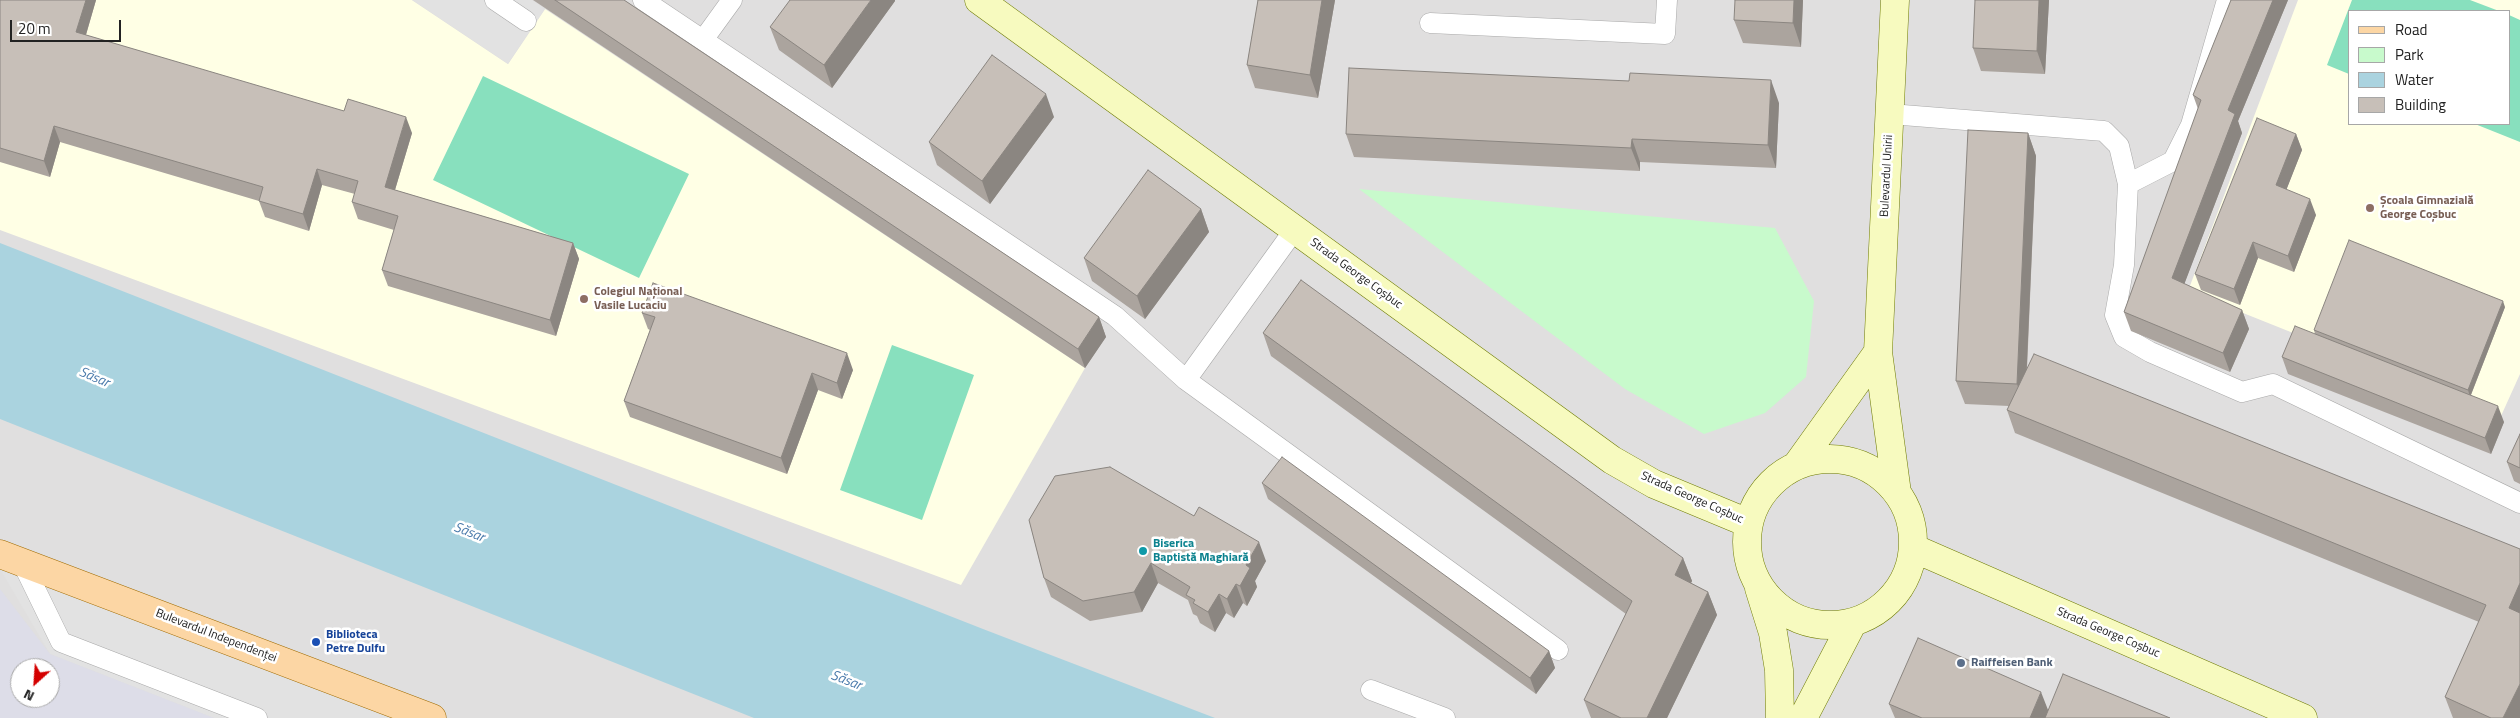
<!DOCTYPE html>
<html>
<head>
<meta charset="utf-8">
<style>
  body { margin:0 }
  #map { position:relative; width:2520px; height:718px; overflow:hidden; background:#f2efe9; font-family:"Titillium Web",sans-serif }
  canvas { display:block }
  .legend { position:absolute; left:2348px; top:10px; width:162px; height:115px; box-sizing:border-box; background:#fff; border:1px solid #a7a7a7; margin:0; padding:6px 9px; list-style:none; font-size:15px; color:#222 }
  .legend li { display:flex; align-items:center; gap:10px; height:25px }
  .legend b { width:25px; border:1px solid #a7a7a7 }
  .north { position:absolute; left:10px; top:658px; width:50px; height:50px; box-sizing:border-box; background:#fff; border:1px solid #a7a7a7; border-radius:50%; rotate:206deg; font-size:14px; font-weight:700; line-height:20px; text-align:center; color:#222 }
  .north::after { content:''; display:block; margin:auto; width:18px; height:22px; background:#d40000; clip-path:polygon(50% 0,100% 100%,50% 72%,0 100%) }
  .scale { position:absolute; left:10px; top:20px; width:111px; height:22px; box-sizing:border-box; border:2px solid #222; border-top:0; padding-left:6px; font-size:15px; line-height:18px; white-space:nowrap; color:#222; -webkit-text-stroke:4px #fff; paint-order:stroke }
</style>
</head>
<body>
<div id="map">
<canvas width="2520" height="718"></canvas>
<ul class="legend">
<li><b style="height:6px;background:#fcd6a4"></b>Road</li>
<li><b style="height:14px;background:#c8facc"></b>Park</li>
<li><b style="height:14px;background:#aad3df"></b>Water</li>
<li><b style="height:14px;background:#c7bfb8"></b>Building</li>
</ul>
<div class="north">N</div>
<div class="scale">20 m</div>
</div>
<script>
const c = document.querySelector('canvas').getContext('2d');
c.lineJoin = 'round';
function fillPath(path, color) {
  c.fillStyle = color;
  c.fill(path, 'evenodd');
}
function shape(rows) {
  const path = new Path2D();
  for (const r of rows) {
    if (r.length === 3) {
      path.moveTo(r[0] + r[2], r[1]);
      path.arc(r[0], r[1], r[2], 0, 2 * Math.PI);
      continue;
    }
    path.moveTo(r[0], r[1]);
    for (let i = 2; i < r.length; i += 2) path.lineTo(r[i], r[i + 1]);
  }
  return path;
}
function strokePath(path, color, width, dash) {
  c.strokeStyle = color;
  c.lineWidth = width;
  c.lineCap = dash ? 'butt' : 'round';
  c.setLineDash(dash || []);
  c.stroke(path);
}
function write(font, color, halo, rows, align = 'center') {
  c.font = font + ' "Titillium Web",sans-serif';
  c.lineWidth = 5;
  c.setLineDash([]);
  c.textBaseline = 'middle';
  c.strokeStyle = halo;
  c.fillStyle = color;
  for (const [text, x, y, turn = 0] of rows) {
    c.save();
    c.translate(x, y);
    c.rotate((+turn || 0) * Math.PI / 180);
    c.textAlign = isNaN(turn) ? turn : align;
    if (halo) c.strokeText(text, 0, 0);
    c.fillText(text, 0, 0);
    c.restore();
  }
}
fillPath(shape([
  [0,0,2520,0,2520,718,0,718],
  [2349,11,2509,11,2509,124,2349,124],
  [20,668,50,668,50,698,20,698]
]), '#e0dfdf');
fillPath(shape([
  [0,0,412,0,508,64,545,9,1085,368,961,585,0,230],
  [2298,0,2520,0,2520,374,2501,416,2188,291],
  [2349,11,2509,11,2509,124,2349,124]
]), '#ffffe5');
fillPath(shape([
  [1359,189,1775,228,1814,301,1806,377,1765,413,1704,434,1625,389]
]), '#c8facc');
fillPath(shape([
  [2352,0,2470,0,2499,11,2349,11,2349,74,2327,65],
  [2509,15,2520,20,2520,142,2475,124,2509,124],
  [483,76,689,174,639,278,433,180],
  [892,345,974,375,922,520,840,490]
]), '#88e0be');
fillPath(shape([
  [412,0,532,0,545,9,508,64],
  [0,569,432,718,214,718,50,654]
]), '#e2e2e2');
fillPath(shape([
  [0,589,50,654,214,718,0,718],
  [20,668,50,668,50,698,20,698]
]), '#dddde8');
fillPath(shape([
  [0,243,983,629,1215,718,754,718,0,419]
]), '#aad3df');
const lane = shape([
  [495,0,526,21],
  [643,0,1115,316,1186,380,1558,650],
  [1430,23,1665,34,1667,0],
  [703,40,732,0],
  [1890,114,2104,131,2119,146,2128,184,2124,265,2115,315,2124,337,2150,352,2242,392,2273,384,2520,503],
  [2128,184,2173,161,2191,125,2227,0],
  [1186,380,1295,229],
  [22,562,61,642,257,718],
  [1371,690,1445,718]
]);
const secondary = shape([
  [979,0,1612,460,1654,484,1748,523],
  [1895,0,1878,352,1897,493],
  [1830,542,83],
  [1797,465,1878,352],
  [1913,548,2303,718],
  [1759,588,1773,633,1779,670,1780,718],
  [1803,718,1853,622]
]);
const primary = shape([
  [0,554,432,718]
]);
strokePath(lane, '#a9a9a9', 21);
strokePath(secondary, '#707d05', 29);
strokePath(primary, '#a06b00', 29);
strokePath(lane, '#fff', 20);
strokePath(secondary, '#f7fabf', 28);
strokePath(primary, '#fcd6a4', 28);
fillPath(shape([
  [0,0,96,0,86,35,412,133,395,190,573,243,579,259,556,336,388,286,382,270,394,230,358,219,352,202,355,194,322,185,309,231,265,217,259,201,60,142,50,177,0,162],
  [533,0,624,0,1099,317,1106,337,1085,368],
  [1258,0,1335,0,1318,98,1255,88,1247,65],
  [1803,0,1801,47,1743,43,1734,20],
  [2049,0,2045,74,1981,71,1973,48],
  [2231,0,2288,0,2238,121,2242,133,2184,284,2242,310,2249,329,2230,372,2131,331,2124,312,2198,109,2193,95],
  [895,1,832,88,779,50,770,27],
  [1779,103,1776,168,1640,162,1640,171,1354,157,1346,134],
  [1054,117,990,204,937,165,929,142],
  [2028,133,2036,156,2027,370,2520,549,2520,718,2453,718,2445,697,2479,622,2015,433,2007,410,2009,406,1965,404,1956,381],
  [2296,134,2302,150,2286,190,2316,215,2294,272,2258,258,2240,305,2201,290,2195,274],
  [1201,209,1209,232,1145,319,1092,281,1084,258],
  [2505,307,2471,395,2504,422,2491,454,2288,374,2282,357,2315,334,2314,330],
  [642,313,853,370,842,399,818,390,787,474,630,417,624,401,650,330,648,329],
  [1263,333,1683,558,1692,581,1691,583,1708,592,1717,615,1667,718,1591,718,1584,700,1626,614,1271,356],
  [2520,434,2520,484,2514,481,2507,462],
  [1262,483,1549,651,1555,668,1536,694,1268,499],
  [1029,520,1266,561,1255,581,1257,587,1247,606,1243,603,1234,618,1226,613,1215,632,1200,623,1197,616,1193,614,1188,600,1158,583,1142,612,1090,621,1051,597,1044,578],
  [1889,704,2048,710,2170,718,1895,718]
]), '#aba49e');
fillPath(shape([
  [86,0,96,0,82,48,76,32],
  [871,0,895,0,895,1,832,88,824,65],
  [1322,0,1335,0,1318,98,1310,75],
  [1794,0,1803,0,1801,47,1793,23],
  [2039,0,2049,0,2045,74,2037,51],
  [2273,0,2288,0,2238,121,2242,133,2179,298,2172,278,2228,110],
  [1771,80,1779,103,1776,168,1768,145],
  [1046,94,1054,117,990,204,982,181],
  [406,117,412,133,391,203,385,187],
  [54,126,60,142,50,177,44,161],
  [2028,133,2036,156,2025,407,2017,384],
  [2296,134,2302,150,2282,201,2276,185],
  [1632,139,1640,162,1640,171,1631,148],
  [317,169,322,185,309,231,303,214],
  [2310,199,2316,215,2294,272,2288,256],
  [1201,209,1209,232,1145,319,1137,296],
  [2253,242,2258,258,2240,305,2234,289],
  [573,243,579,259,556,336,550,320],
  [2503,301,2505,307,2470,397,2468,390],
  [2242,310,2249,329,2230,372,2223,353],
  [1099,317,1106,337,1085,368,1078,349],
  [847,353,853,370,842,399,837,383],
  [812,373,818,390,787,474,781,458],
  [2498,406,2504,422,2491,454,2485,438],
  [1259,542,1266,561,1255,581,1257,587,1247,606,1240,586,1246,565],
  [1683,558,1692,581,1683,598,1675,575],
  [1151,563,1158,583,1142,612,1134,592],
  [2520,583,2520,624,2509,608],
  [1236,584,1243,603,1234,618,1227,599],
  [1708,592,1717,615,1667,718,1647,718],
  [1219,594,1226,613,1215,632,1208,612],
  [1549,651,1555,668,1536,694,1530,678],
  [2520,684,2520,718,2503,718],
  [2041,692,2050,715,2048,718,2030,718]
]), '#8b8681');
const building = shape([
  [0,0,86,0,76,32,344,111,348,99,406,117,385,187,573,243,550,320,382,270,398,216,352,202,358,181,317,169,303,214,259,201,263,187,54,126,44,161,0,148,0,0],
  [555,0,624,0,1099,317,1078,349,555,0],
  [790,0,871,0,824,65,770,27,790,0],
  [1258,0,1322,0,1310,75,1247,65,1258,0],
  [1735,0,1794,0,1793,23,1734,20,1735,0],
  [1975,0,2039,0,2037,51,1973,48,1975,0],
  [2231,0,2273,0,2228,110,2235,114,2172,278,2242,310,2223,353,2124,312,2201,100,2193,95,2231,0],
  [992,55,1046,94,982,181,929,142,992,55],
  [1349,68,1629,81,1630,73,1771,80,1768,145,1632,139,1631,148,1346,134,1349,68],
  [2257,118,2296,134,2276,185,2310,199,2288,256,2253,242,2234,289,2195,274,2257,118],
  [1968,130,2028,133,2017,384,1956,381,1968,130],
  [1148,170,1201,209,1137,296,1084,258,1148,170],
  [2349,240,2503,301,2468,390,2314,330,2349,240],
  [1301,280,1683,558,1675,575,1708,592,1647,718,1621,718,1584,700,1632,601,1263,333,1301,280],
  [653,283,847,353,837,383,812,373,781,458,624,401,655,317,642,313,653,283],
  [2295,326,2498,406,2485,438,2282,357,2295,326],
  [2034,354,2520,549,2520,583,2509,608,2520,613,2520,684,2503,718,2491,718,2445,697,2486,605,2007,410,2034,354],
  [2520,434,2520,468,2507,462,2520,434],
  [1282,457,1549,651,1530,678,1262,483,1282,457],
  [1110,467,1194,516,1199,507,1259,542,1246,565,1250,568,1240,586,1236,584,1227,599,1219,594,1208,612,1193,603,1195,600,1186,595,1190,587,1151,563,1134,592,1083,601,1044,578,1029,520,1055,476,1110,467],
  [1918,638,2041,692,2030,718,1922,718,1889,704,1918,638],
  [2063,674,2170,718,2045,718,2063,674]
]);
fillPath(building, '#c7bfb8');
strokePath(building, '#8b8681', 1);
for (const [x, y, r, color] of [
  [2370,208,5,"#8d6e63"],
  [584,299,5,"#8d6e63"],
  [1143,551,5,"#0f9aa8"],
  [316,642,5,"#1a4fb4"],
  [1961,663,5,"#5c6f8a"]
]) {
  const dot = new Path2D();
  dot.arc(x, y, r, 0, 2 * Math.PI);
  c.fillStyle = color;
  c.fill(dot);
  strokePath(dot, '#fff', 2);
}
write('12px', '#222', '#fff', [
  ["Bulevardul Unirii",1887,176,-87],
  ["Strada George Coșbuc",1356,274,36],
  ["Strada George Coșbuc",1692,498,24],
  ["Strada George Coșbuc",2108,633,23],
  ["Bulevardul Independenței",216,636,21]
]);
write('bold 12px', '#785e54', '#fff', [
  ["Școala Gimnazială",2380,201],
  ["George Coșbuc",2380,215],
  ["Colegiul Național",594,292],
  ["Vasile Lucaciu",594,306]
], 'left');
write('bold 12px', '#0d838f', '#fff', [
  ["Biserica",1153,544],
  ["Baptistă Maghiară",1153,558]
], 'left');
write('bold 12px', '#164399', '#fff', [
  ["Biblioteca",326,635],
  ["Petre Dulfu",326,649]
], 'left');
write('bold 12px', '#4e5e75', '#fff', [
  ["Raiffeisen Bank",1971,663]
], 'left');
write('italic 14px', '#4a7aab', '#fff', [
  ["Săsar",94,378,23],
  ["Săsar",469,533,21],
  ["Săsar",846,681,21]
]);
</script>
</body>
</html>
